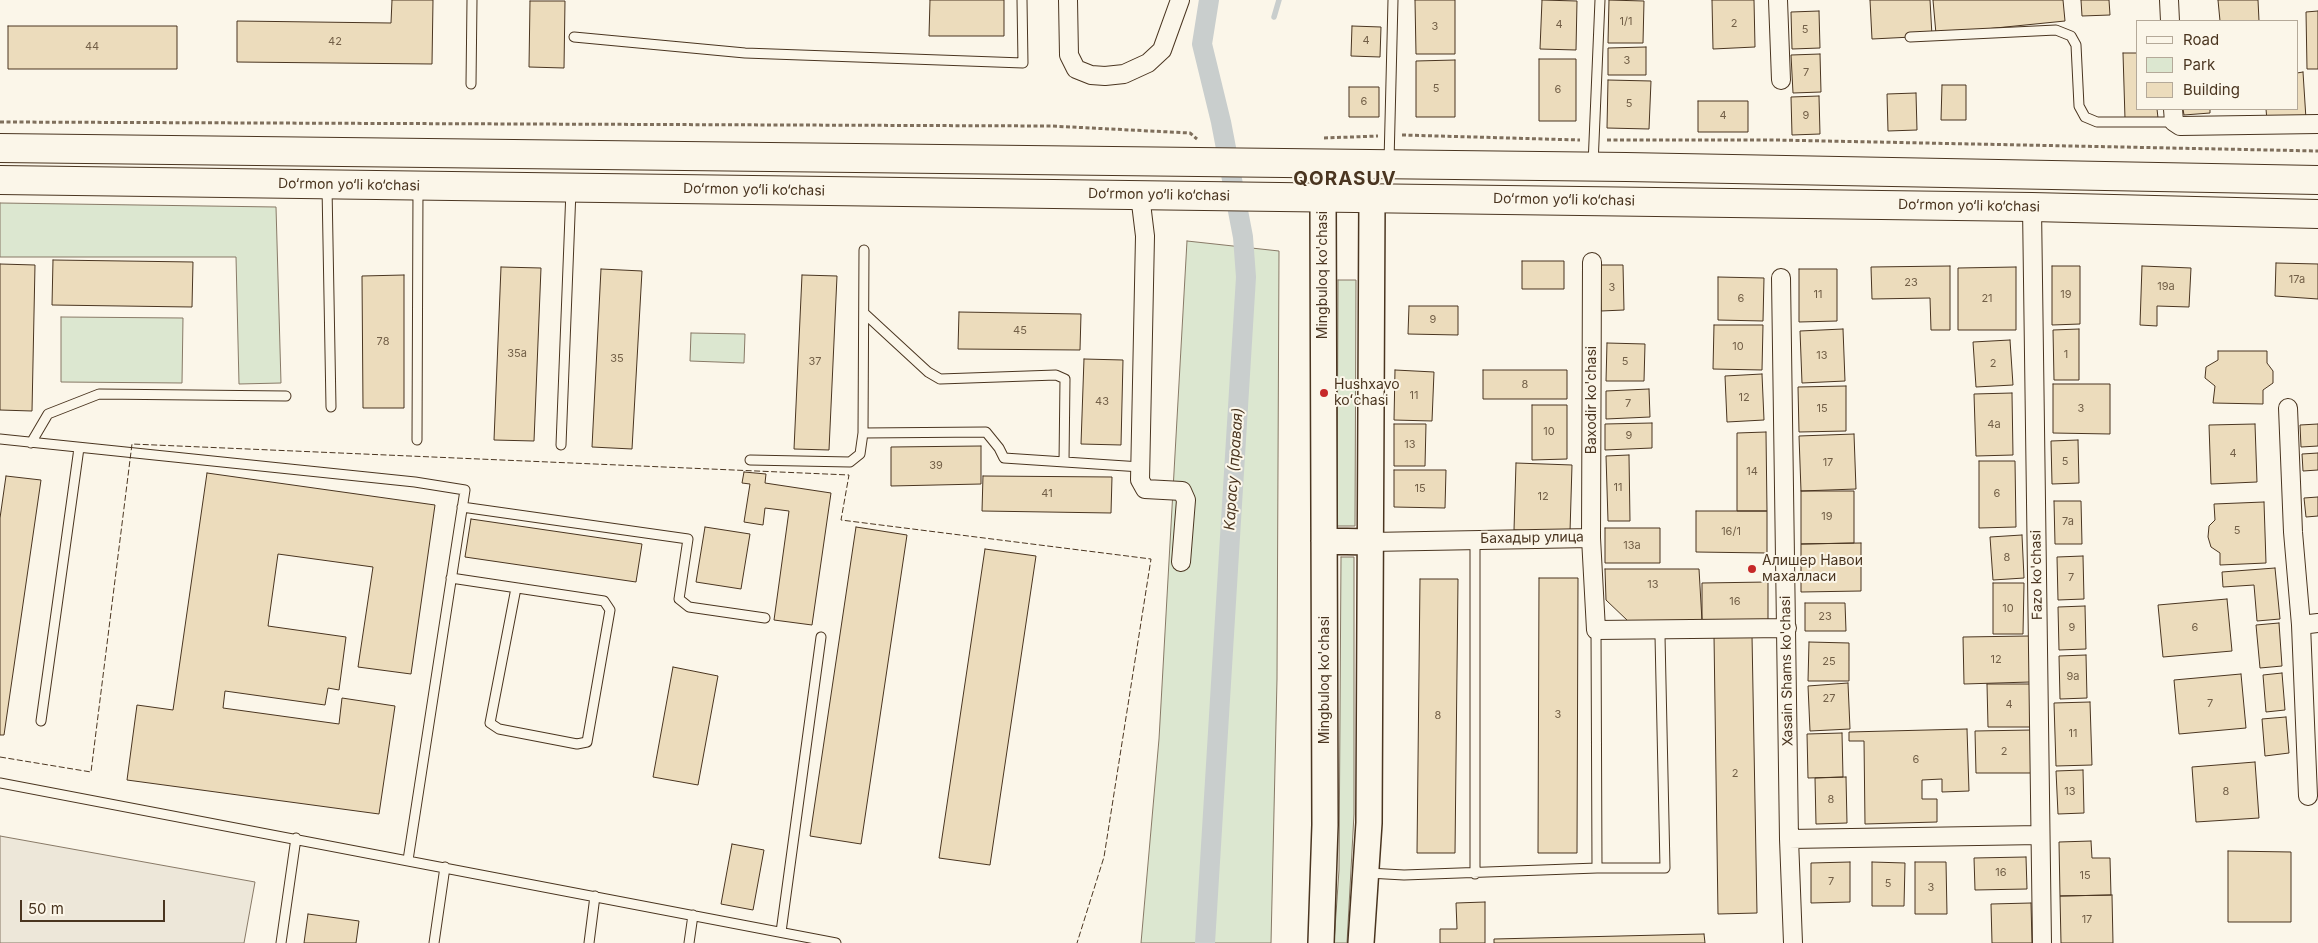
<!DOCTYPE html>
<html>
<head>
<meta charset="utf-8">
<style>
  body { margin:0 }
  #map { position:relative; width:2318px; height:943px; overflow:hidden; background:#fbf6e9; font-family:Inter,sans-serif }
  canvas { display:block }
  .legend { position:absolute; left:2136px; top:20px; width:162px; height:90px; box-sizing:border-box; background:#fbf6e9; border:1px solid #b4a999; margin:0; padding:6px 9px; list-style:none; font-size:15px; color:#4a3520 }
  .legend li { display:flex; align-items:center; gap:10px; height:25px }
  .legend b { width:25px; border:1px solid #b4a999 }
  .scale { position:absolute; left:20px; top:900px; width:145px; height:22px; box-sizing:border-box; border:2px solid #4a3520; border-top:0; padding-left:6px; font-size:15px; line-height:18px; white-space:nowrap; color:#4a3520; -webkit-text-stroke:4px #fbf6e9; paint-order:stroke }
</style>
</head>
<body>
<div id="map">
<canvas width="2318" height="943"></canvas>
<ul class="legend">
<li><b style="height:6px;background:#fbf6e9"></b>Road</li>
<li><b style="height:14px;background:#dce7d0"></b>Park</li>
<li><b style="height:14px;background:#ecdcbc"></b>Building</li>
</ul>
<div class="scale">50 m</div>
</div>
<script>
const c = document.querySelector('canvas').getContext('2d');
c.lineJoin = 'round';
function fillPath(path, color) {
  c.fillStyle = color;
  c.fill(path, 'evenodd');
}
function shape(rows) {
  const path = new Path2D();
  for (const r of rows) {
    path.moveTo(r[0], r[1]);
    for (let i = 2; i < r.length; i += 2) path.lineTo(r[i], r[i + 1]);
  }
  return path;
}
function strokePath(path, color, width, dash) {
  c.strokeStyle = color;
  c.lineWidth = width;
  c.lineCap = dash ? 'butt' : 'round';
  c.setLineDash(dash || []);
  c.stroke(path);
}
function write(font, color, halo, rows, align = 'center') {
  c.font = font + ' Inter,sans-serif';
  c.lineWidth = 4;
  c.setLineDash([]);
  c.textBaseline = 'middle';
  c.strokeStyle = halo;
  c.fillStyle = color;
  for (const [text, x, y, turn = 0] of rows) {
    c.save();
    c.translate(x, y);
    c.rotate((+turn || 0) * Math.PI / 180);
    c.textAlign = isNaN(turn) ? turn : align;
    if (halo) c.strokeText(text, 0, 0);
    c.fillText(text, 0, 0);
    c.restore();
  }
}
const green = shape([
  [0,203,276,207,281,383,239,384,236,257,0,257,0,203],
  [1187,241,1279,251,1277,679,1271,943,1141,943,1159,739,1187,241],
  [1338,280,1356,280,1355,526,1337,526,1338,280],
  [61,317,183,318,182,383,61,382,61,317],
  [691,333,745,334,744,363,690,361,691,333],
  [1341,557,1354,557,1354,814,1347,943,1334,943,1339,870,1341,557]
]);
fillPath(green, '#dce7d0');
strokePath(green, '#887966', 1);
const parking = shape([
  [0,836,255,882,244,943,0,943,0,836]
]);
fillPath(parking, '#ede7d9');
strokePath(parking, '#887966', 1);
strokePath(shape([
  [1274,17,1279,0]
]), '#c9cecd', 5.5);
strokePath(shape([
  [1205,943,1246,277,1243,237,1221,122,1202,44,1209,0]
]), '#c9cecd', 20);
const building = shape([
  [392,0,433,0,432,64,237,62,237,21,391,23,392,0],
  [930,0,1004,0,1004,36,929,36,930,0],
  [1415,0,1455,0,1455,54,1416,54,1415,0],
  [1542,0,1577,1,1576,50,1540,49,1542,0],
  [1609,0,1644,1,1643,43,1608,43,1609,0],
  [1712,0,1754,0,1755,47,1713,49,1712,0],
  [1870,0,1930,0,1932,36,1872,39,1870,0],
  [1933,0,2063,0,2065,21,1936,34,1933,0],
  [2081,0,2109,0,2110,15,2082,16,2081,0],
  [2218,0,2258,0,2259,21,2220,21,2218,0],
  [530,1,565,1,564,68,529,67,530,1],
  [1819,11,1820,48,1792,49,1791,12,1819,11],
  [2318,11,2318,69,2307,69,2306,12,2318,11],
  [8,26,177,26,177,69,8,69,8,26],
  [1352,26,1381,27,1380,57,1351,56,1352,26],
  [1646,47,1646,75,1608,75,1608,48,1646,47],
  [2123,53,2137,53,2137,109,2157,109,2158,118,2125,119,2123,53],
  [1820,54,1821,92,1793,93,1791,55,1820,54],
  [1539,59,1576,59,1576,121,1539,121,1539,59],
  [1455,60,1455,117,1416,117,1416,61,1455,60],
  [2303,72,2306,119,2267,121,2266,109,2297,109,2297,73,2303,72],
  [1608,80,1651,81,1649,129,1607,128,1608,80],
  [1942,85,1966,85,1966,120,1941,120,1942,85],
  [1349,87,1379,87,1379,117,1349,117,1349,87],
  [1916,93,1917,130,1888,131,1887,94,1916,93],
  [1819,96,1820,134,1792,135,1791,97,1819,96],
  [1698,101,1748,101,1748,132,1698,132,1698,101],
  [2183,109,2210,109,2210,113,2184,115,2183,109],
  [53,260,193,262,192,307,52,305,53,260],
  [1522,261,1564,261,1564,289,1522,289,1522,261],
  [2276,263,2318,264,2318,299,2275,296,2276,263],
  [0,264,35,265,32,411,0,410,0,264],
  [1600,265,1623,265,1624,310,1601,311,1600,265],
  [1950,266,1950,330,1931,330,1930,298,1872,299,1871,267,1950,266],
  [2052,266,2080,266,2080,324,2052,325,2052,266],
  [2142,266,2191,268,2189,307,2157,306,2157,326,2140,325,2142,266],
  [501,267,541,268,534,441,494,440,501,267],
  [2016,267,2016,330,1958,330,1958,268,2016,267],
  [601,269,642,271,632,449,592,447,601,269],
  [1799,269,1837,269,1837,321,1799,322,1799,269],
  [404,275,404,408,363,408,362,276,404,275],
  [802,275,837,276,829,450,794,449,802,275],
  [1718,277,1764,278,1763,321,1718,320,1718,277],
  [1409,306,1458,306,1458,335,1408,334,1409,306],
  [959,312,1081,314,1080,350,958,349,959,312],
  [1714,325,1763,325,1762,370,1713,369,1714,325],
  [1843,329,1845,381,1802,383,1800,331,1843,329],
  [2079,329,2079,380,2054,380,2053,330,2079,329],
  [2010,340,2013,385,1976,387,1973,342,2010,340],
  [1607,343,1645,344,1644,381,1606,381,1607,343],
  [2218,351,2267,351,2267,363,2273,371,2273,383,2263,390,2263,404,2213,403,2215,386,2205,378,2206,367,2218,360,2218,351],
  [1084,359,1123,360,1121,445,1081,444,1084,359],
  [1395,370,1434,372,1432,421,1394,420,1395,370],
  [1483,370,1567,370,1567,399,1483,399,1483,370],
  [1762,374,1764,420,1727,422,1725,376,1762,374],
  [2053,384,2110,384,2110,434,2053,433,2053,384],
  [1846,386,1846,431,1799,432,1798,387,1846,386],
  [1649,389,1650,417,1606,419,1606,391,1649,389],
  [2012,393,2013,455,1976,456,1974,394,2012,393],
  [1532,405,1567,405,1567,459,1532,460,1532,405],
  [1652,423,1652,448,1605,450,1605,424,1652,423],
  [1394,424,1426,424,1425,466,1394,466,1394,424],
  [2255,424,2257,482,2211,484,2209,425,2255,424],
  [2318,424,2318,446,2301,447,2300,425,2318,424],
  [1766,432,1767,511,1737,511,1737,433,1766,432],
  [1854,434,1856,489,1801,491,1799,436,1854,434],
  [2078,440,2079,483,2052,484,2051,441,2078,440],
  [981,446,981,484,891,486,891,447,981,446],
  [2318,453,2318,470,2303,471,2302,454,2318,453],
  [1629,455,1630,521,1608,521,1606,456,1629,455],
  [1979,461,2015,461,2016,527,1979,528,1979,461],
  [1516,463,1572,465,1570,532,1514,530,1516,463],
  [1394,470,1446,470,1445,508,1394,507,1394,470],
  [744,472,766,474,765,483,831,493,812,625,774,620,789,511,765,508,763,525,744,522,750,484,742,483,744,472],
  [207,473,435,505,411,674,358,667,373,567,278,554,268,626,346,637,339,690,328,688,325,705,225,691,223,708,339,724,342,698,395,706,379,814,127,780,137,705,173,710,207,473],
  [6,476,41,480,4,735,0,735,0,518,6,476],
  [983,476,1112,477,1111,513,982,511,983,476],
  [1801,491,1854,491,1854,543,1801,544,1801,491],
  [2318,497,2318,516,2306,517,2304,498,2318,497],
  [2054,501,2081,501,2082,544,2055,544,2054,501],
  [2264,502,2266,563,2220,565,2220,553,2211,547,2208,537,2209,526,2215,520,2214,504,2264,502],
  [1696,511,1767,511,1767,553,1696,552,1696,511],
  [471,519,642,544,636,582,465,557,471,519],
  [705,527,750,534,741,589,696,582,705,527],
  [856,527,907,535,861,844,810,836,856,527],
  [1605,528,1660,528,1660,563,1605,563,1605,528],
  [2022,535,2024,578,1993,580,1990,537,2022,535],
  [1861,543,1861,591,1801,592,1801,544,1861,543],
  [985,549,1036,556,990,865,939,858,985,549],
  [2083,556,2084,599,2058,600,2057,557,2083,556],
  [2275,568,2280,619,2257,621,2254,585,2223,587,2222,572,2275,568],
  [1605,569,1699,569,1702,621,1628,621,1606,600,1605,569],
  [1539,578,1578,578,1577,853,1538,853,1539,578],
  [1420,579,1458,579,1455,853,1417,853,1420,579],
  [1768,582,1768,621,1702,621,1702,583,1768,582],
  [1993,583,2024,583,2023,634,1993,634,1993,583],
  [2227,599,2232,651,2163,657,2158,605,2227,599],
  [1805,603,1845,603,1846,631,1805,631,1805,603],
  [2085,606,2086,649,2059,650,2058,607,2085,606],
  [2279,623,2282,666,2260,668,2256,625,2279,623],
  [1752,635,1757,913,1718,914,1714,636,1752,635],
  [2029,636,2030,682,1964,684,1963,637,2029,636],
  [1809,642,1849,643,1849,681,1808,681,1809,642],
  [2086,655,2087,698,2060,699,2059,656,2086,655],
  [673,667,718,676,698,785,653,777,673,667],
  [2282,673,2285,710,2266,712,2263,675,2282,673],
  [2241,674,2246,728,2179,734,2174,680,2241,674],
  [1848,683,1850,729,1810,731,1808,686,1848,683],
  [1987,684,2030,684,2031,727,1988,727,1987,684],
  [2090,702,2092,765,2056,766,2054,703,2090,702],
  [2286,717,2289,753,2265,756,2262,719,2286,717],
  [1967,729,1969,791,1942,792,1942,779,1922,780,1922,799,1937,799,1937,822,1865,824,1864,741,1849,741,1849,732,1967,729],
  [2032,730,2032,773,1976,773,1975,731,2032,730],
  [1842,733,1843,777,1808,778,1807,734,1842,733],
  [2255,762,2259,818,2196,822,2192,767,2255,762],
  [2083,770,2084,813,2058,814,2056,771,2083,770],
  [1846,777,1847,823,1816,824,1815,778,1846,777],
  [2091,841,2092,858,2110,858,2111,895,2060,896,2059,842,2091,841],
  [732,844,764,850,753,910,721,904,732,844],
  [2228,851,2291,852,2291,922,2228,922,2228,851],
  [2026,857,2027,889,1975,890,1974,858,2026,857],
  [1850,862,1850,902,1811,903,1811,863,1850,862],
  [1872,862,1905,863,1904,906,1872,906,1872,862],
  [1915,862,1946,862,1947,914,1915,914,1915,862],
  [2112,895,2113,943,2061,943,2060,896,2112,895],
  [1485,902,1485,943,1440,943,1440,929,1457,929,1456,903,1485,902],
  [2031,903,2032,943,1992,943,1991,904,2031,903],
  [308,914,359,921,356,943,304,943,308,914],
  [1704,934,1705,943,1494,943,1494,939,1704,934]
]);
fillPath(building, '#ecdcbc');
strokePath(building, '#4a3520', 1);
const service = shape([
  [574,37,745,53,1023,63,1022,0],
  [1910,37,2056,30,2071,36,2076,45,2079,106,2085,117,2097,122,2174,122],
  [471,84,472,0],
  [1389,162,1393,0],
  [1593,165,1600,0],
  [327,187,331,407],
  [864,250,863,433,986,432,999,448,1004,458,1141,467],
  [864,313,928,372,940,379,1056,375,1065,379,1064,462],
  [0,439,415,482,465,490,408,860],
  [417,440,418,188],
  [31,443,48,414,99,394,286,396],
  [561,445,571,190],
  [750,460,850,462,860,454,863,433],
  [462,507,688,539,679,599,689,607,765,618],
  [1475,539,1475,874],
  [451,578,604,601,610,610,587,742,577,744,499,729,490,723,516,588],
  [41,721,79,448],
  [0,783,836,943],
  [1597,868,1665,868,1660,636],
  [1368,873,1404,875,1597,868,1596,630],
  [781,932,821,637],
  [281,943,296,838],
  [434,943,445,867],
  [589,943,595,896],
  [689,943,693,915]
]);
const minor = shape([
  [1068,0,1069,55,1076,69,1091,75,1105,76,1124,74,1148,63,1162,50,1180,0],
  [1778,0,1781,80],
  [2169,0,2170,21],
  [2173,109,2174,122,2180,126,2318,124],
  [1140,195,1145,236,1140,480,1145,489,1182,491,1186,500,1181,562],
  [2032,207,2042,943],
  [1592,262,1591,538,1596,630,1787,628],
  [1781,278,1789,839,1793,943],
  [2288,408,2293,532,2301,625,2308,796],
  [1370,542,1591,538],
  [2301,625,2318,623],
  [1789,839,2040,835]
]);
const secondary = shape([
  [1324,541,1370,542],
  [1321,943,1325,825,1323,197,1348,163,1372,198,1369,823,1361,943]
]);
const primary = shape([
  [0,148,1626,167,2318,180],
  [0,180,2032,207,2318,214]
]);
strokePath(service, '#4a3520', 11);
strokePath(minor, '#4a3520', 20);
strokePath(secondary, '#4a3520', 28);
strokePath(primary, '#4a3520', 30);
strokePath(shape([
  [0,122,1051,126,1190,133,1197,139],
  [1402,135,1580,140],
  [1324,138,1378,136],
  [1607,140,1776,140,2318,151]
]), '#7f6f5c', 3, [4, 2.5]);
strokePath(service, '#fbf6e9', 9);
strokePath(minor, '#fbf6e9', 18);
strokePath(secondary, '#fbf6e9', 25);
strokePath(primary, '#fbf6e9', 28);
strokePath(shape([
  [0,757,91,772,132,444,849,475,841,520,1151,559,1104,857,1077,943]
]), '#4a3520', 1, [6, 2.5]);
for (const [x, y, r, color] of [
  [1324,393,5,"#c62828"],
  [1752,569,5,"#c62828"]
]) {
  const dot = new Path2D();
  dot.arc(x, y, r, 0, 2 * Math.PI);
  c.fillStyle = color;
  c.fill(dot);
  strokePath(dot, '#fbf6e9', 2);
}
write('11px', '#725f47', null, [
  ["1/1",1626,22],
  ["2",1734,24],
  ["4",1559,25],
  ["3",1435,27],
  ["5",1805,30],
  ["4",1366,41],
  ["42",335,42],
  ["44",92,47],
  ["3",1627,61],
  ["7",1806,73],
  ["5",1436,89],
  ["6",1558,90],
  ["6",1364,102],
  ["5",1629,104],
  ["4",1723,116],
  ["9",1806,116],
  ["17a",2297,280],
  ["23",1911,283],
  ["19a",2166,287],
  ["3",1612,288],
  ["11",1818,295],
  ["19",2066,295],
  ["6",1741,299],
  ["21",1987,299],
  ["9",1433,320],
  ["45",1020,331],
  ["78",383,342],
  ["10",1738,347],
  ["35а",517,354],
  ["1",2066,355],
  ["13",1822,356],
  ["35",617,359],
  ["37",815,362],
  ["5",1625,362],
  ["2",1993,364],
  ["8",1525,385],
  ["11",1414,396],
  ["12",1744,398],
  ["43",1102,402],
  ["7",1628,404],
  ["15",1822,409],
  ["3",2081,409],
  ["4a",1994,425],
  ["10",1549,432],
  ["9",1629,436],
  ["13",1410,445],
  ["4",2233,454],
  ["5",2065,462],
  ["17",1828,463],
  ["39",936,466],
  ["14",1752,472],
  ["11",1618,488],
  ["15",1420,489],
  ["41",1047,494],
  ["6",1997,494],
  ["12",1543,497],
  ["19",1827,517],
  ["7a",2068,522],
  ["5",2237,531],
  ["16/1",1731,532],
  ["13а",1632,546],
  ["8",2007,558],
  ["7",2071,578],
  ["13",1653,585],
  ["16",1735,602],
  ["10",2008,609],
  ["23",1825,617],
  ["9",2072,628],
  ["6",2195,628],
  ["12",1996,660],
  ["25",1829,662],
  ["9a",2073,677],
  ["27",1829,699],
  ["7",2210,704],
  ["4",2009,705],
  ["3",1558,715],
  ["8",1438,716],
  ["11",2073,734],
  ["2",2004,752],
  ["6",1916,760],
  ["2",1735,774],
  ["13",2070,792],
  ["8",2226,792],
  ["8",1831,800],
  ["16",2001,873],
  ["15",2085,876],
  ["7",1831,882],
  ["5",1888,884],
  ["3",1931,888],
  ["17",2087,920]
]);
write('14px', '#4a3520', '#fbf6e9', [
  ["Do‘rmon yo‘li ko‘chasi",349,185,1],
  ["Do‘rmon yo‘li ko‘chasi",754,190,1],
  ["Do‘rmon yo‘li ko‘chasi",1159,195,1],
  ["Do‘rmon yo‘li ko‘chasi",1564,200,1],
  ["Do‘rmon yo‘li ko‘chasi",1969,206,1],
  ["Mingbuloq ko'chasi",1323,275,-90],
  ["Baxodir ko'chasi",1592,400,-90],
  ["Бахадыр улица",1532,538,-1],
  ["Fazo ko'chasi",2037,575,-91],
  ["Xasain Shams ko'chasi",1787,671,-91],
  ["Mingbuloq ko'chasi",1325,680,-90]
]);
write('14px', '#4a3520', '#fbf6e9', [
  ["Hushxavo",1334,385],
  ["koʻchasi",1334,401],
  ["Алишер Навои",1762,561],
  ["махалласи",1762,577]
], 'left');
write('italic 15px', '#4a3520', '#fbf6e9', [
  ["Карасу (правая)",1234,469,-86]
]);
c.letterSpacing = '1px';
write('bold 19px', '#4a3520', '#fbf6e9', [
  ["QORASUV",1345,179]
]);
c.letterSpacing = '0px';
</script>
</body>
</html>
